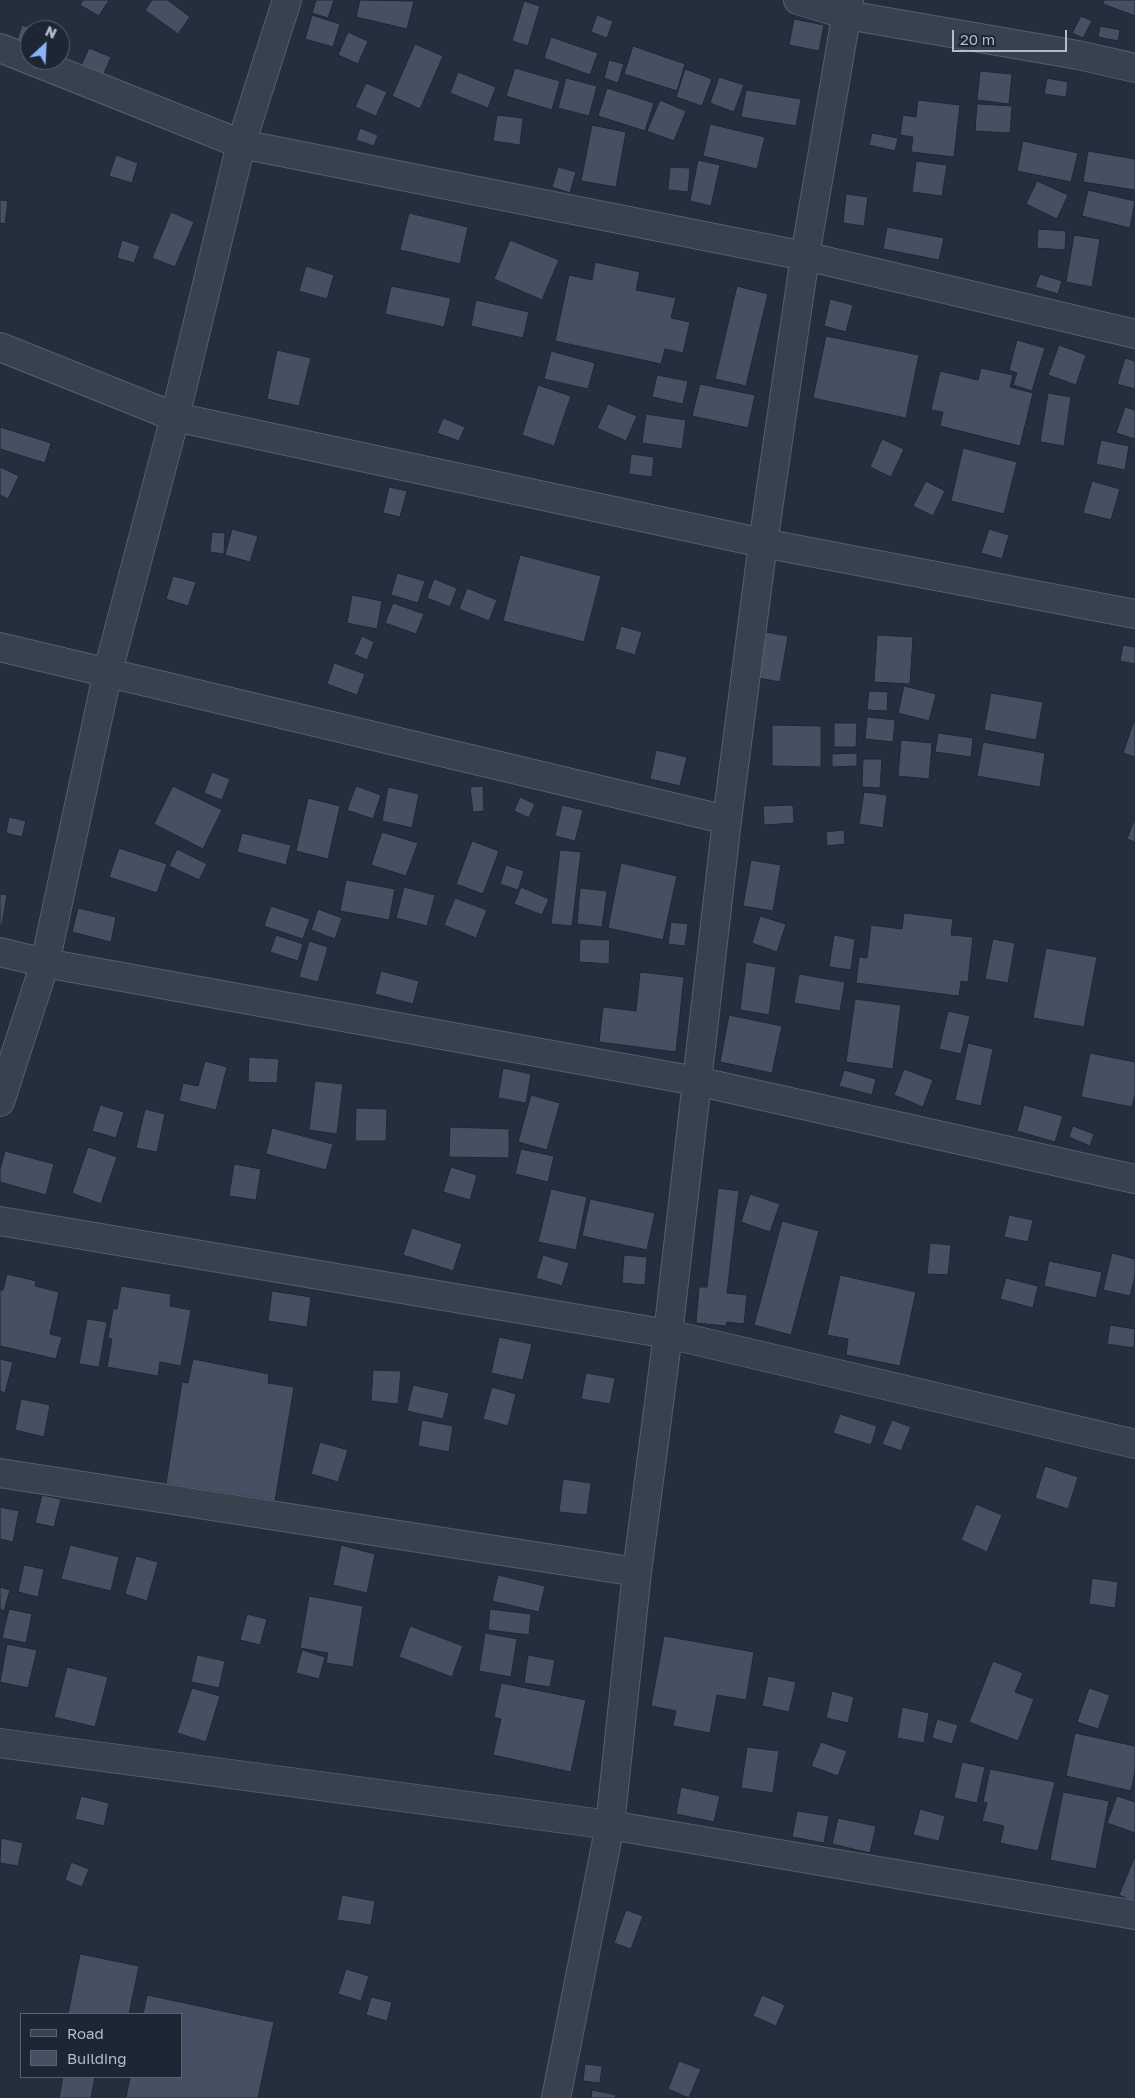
<!DOCTYPE html>
<html>
<head>
<meta charset="utf-8">
<style>
  body { margin:0 }
  #map { position:relative; width:1135px; height:2098px; overflow:hidden; background:#242f3e; font-family:"Golos Text",sans-serif }
  canvas { display:block }
  .legend { position:absolute; left:20px; top:2013px; width:162px; height:65px; box-sizing:border-box; background:#1d2633; border:1px solid #59626f; margin:0; padding:6px 9px; list-style:none; font-size:15px; color:#b4bcc9 }
  .legend li { display:flex; align-items:center; gap:10px; height:25px }
  .legend b { width:25px; border:1px solid #59626f }
  .north { position:absolute; left:20px; top:20px; width:50px; height:50px; box-sizing:border-box; background:#1d2633; border:1px solid #59626f; border-radius:50%; rotate:25deg; font-size:14px; font-weight:700; line-height:20px; text-align:center; color:#b4bcc9 }
  .north::after { content:''; display:block; margin:auto; width:18px; height:22px; background:#8ab4f8; clip-path:polygon(50% 0,100% 100%,50% 72%,0 100%) }
  .scale { position:absolute; left:952px; top:30px; width:115px; height:22px; box-sizing:border-box; border:2px solid #b4bcc9; border-top:0; padding-left:6px; font-size:15px; line-height:18px; white-space:nowrap; color:#b4bcc9; -webkit-text-stroke:4px #1d2633; paint-order:stroke }
</style>
</head>
<body>
<div id="map">
<canvas width="1135" height="2098"></canvas>
<ul class="legend">
<li><b style="height:6px;background:#38414e"></b>Road</li>
<li><b style="height:14px;background:#455162"></b>Building</li>
</ul>
<div class="north">N</div>
<div class="scale">20 m</div>
</div>
<script>
const c = document.querySelector('canvas').getContext('2d');
c.lineJoin = 'round';
function fillPath(path, color) {
  c.fillStyle = color;
  c.fill(path, 'evenodd');
}
function shape(rows) {
  const path = new Path2D();
  for (const r of rows) {
    path.moveTo(r[0], r[1]);
    for (let i = 2; i < r.length; i += 2) path.lineTo(r[i], r[i + 1]);
  }
  return path;
}
function strokePath(path, color, width, dash) {
  c.strokeStyle = color;
  c.lineWidth = width;
  c.lineCap = dash ? 'butt' : 'round';
  c.setLineDash(dash || []);
  c.stroke(path);
}
const building = shape([
  [83,0,109,0,99,16,80,5,83,0],
  [152,0,168,0,190,17,178,34,145,10,152,0],
  [316,0,334,0,328,18,312,13,316,0],
  [360,0,414,1,407,29,356,17,360,0],
  [1104,0,1135,0,1135,16,1103,4,1104,0],
  [524,1,540,6,528,46,512,41,524,1],
  [312,15,340,24,333,47,305,39,312,15],
  [597,15,613,21,607,38,591,32,597,15],
  [1081,16,1092,21,1083,38,1072,33,1081,16],
  [794,19,824,25,819,51,789,45,794,19],
  [22,25,39,30,30,30,30,57,13,52,22,25],
  [1100,26,1120,30,1118,41,1098,37,1100,26],
  [348,32,368,41,358,64,338,55,348,32],
  [551,37,598,53,590,75,544,58,551,37],
  [415,44,443,56,420,109,392,96,415,44],
  [633,46,685,64,677,91,624,74,633,46],
  [89,48,111,57,102,78,80,68,89,48],
  [609,60,624,64,618,83,604,78,609,60],
  [515,68,560,81,552,110,506,96,515,68],
  [685,69,712,79,702,106,676,97,685,69],
  [980,71,1012,74,1009,104,977,100,980,71],
  [458,72,496,87,488,108,450,93,458,72],
  [719,77,744,85,734,112,710,103,719,77],
  [566,78,597,86,589,116,558,108,566,78],
  [1047,78,1068,82,1066,97,1044,94,1047,78],
  [366,83,387,92,376,116,355,107,366,83],
  [607,88,654,103,645,131,598,116,607,88],
  [746,90,801,99,796,126,741,117,746,90],
  [660,100,686,111,674,141,647,131,660,100],
  [918,100,960,105,954,157,911,152,913,137,900,135,903,115,916,117,918,100],
  [977,104,1012,106,1010,133,975,131,977,104],
  [497,115,523,118,520,145,493,141,497,115],
  [710,124,765,137,757,169,703,156,710,124],
  [592,125,626,132,616,187,581,181,592,125],
  [360,128,378,135,374,146,356,140,360,128],
  [872,133,898,138,895,151,869,145,872,133],
  [1023,141,1078,153,1071,182,1017,171,1023,141],
  [1088,151,1135,159,1135,190,1083,182,1088,151],
  [116,155,138,163,132,183,109,176,116,155],
  [698,160,720,165,711,206,690,201,698,160],
  [916,161,947,165,942,196,912,192,916,161],
  [558,167,576,172,570,193,552,187,558,167],
  [670,167,690,168,688,192,668,190,670,167],
  [1037,181,1068,195,1057,219,1026,204,1037,181],
  [1088,190,1135,201,1130,228,1082,216,1088,190],
  [846,194,868,197,864,226,843,223,846,194],
  [0,200,8,201,5,224,0,223,0,200],
  [171,212,194,222,175,267,152,258,171,212],
  [409,213,468,227,460,264,400,250,409,213],
  [887,227,944,238,939,260,883,249,887,227],
  [1038,229,1066,231,1065,250,1037,248,1038,229],
  [1074,235,1100,239,1092,287,1066,282,1074,235],
  [122,240,140,246,134,263,117,258,122,240],
  [510,240,559,260,542,300,494,279,510,240],
  [595,262,640,272,636,290,676,298,671,318,690,322,683,353,665,349,661,364,555,341,569,275,592,280,595,262],
  [306,266,334,275,327,299,299,291,306,266],
  [1040,274,1062,281,1058,294,1035,287,1040,274],
  [391,286,451,298,444,327,385,314,391,286],
  [737,286,768,294,746,386,715,379,737,286],
  [830,299,853,305,846,332,824,326,830,299],
  [476,300,529,312,523,338,471,326,476,300],
  [826,336,919,355,906,418,813,398,826,336],
  [1017,340,1045,348,1032,391,1013,385,1017,373,1009,370,1017,340],
  [1059,345,1086,355,1076,385,1048,375,1059,345],
  [277,350,311,358,299,406,267,399,277,350],
  [551,351,595,363,588,389,544,379,551,351],
  [1125,358,1135,361,1135,389,1117,384,1125,358],
  [981,368,1013,375,1010,387,1033,393,1020,446,940,426,943,412,931,410,940,371,978,380,981,368],
  [657,375,688,381,683,404,652,397,657,375],
  [700,384,755,395,748,428,692,416,700,384],
  [538,385,571,396,554,446,522,435,538,385],
  [1048,393,1071,397,1064,446,1040,442,1048,393],
  [608,404,637,416,626,441,597,428,608,404],
  [1125,407,1135,410,1135,439,1116,433,1125,407],
  [646,414,686,420,682,449,642,443,646,414],
  [443,418,465,427,459,441,437,433,443,418],
  [0,427,51,443,45,463,0,449,0,427],
  [882,439,904,449,891,477,870,467,882,439],
  [1101,440,1129,446,1125,470,1096,464,1101,440],
  [963,448,1017,462,1004,514,951,501,963,448],
  [631,454,654,457,652,477,629,474,631,454],
  [0,467,19,476,8,499,0,495,0,467],
  [926,481,945,491,933,516,913,506,926,481],
  [1092,481,1120,489,1111,520,1083,513,1092,481],
  [389,487,407,491,400,517,383,513,389,487],
  [232,529,258,536,250,562,225,555,232,529],
  [989,529,1009,535,1002,559,981,553,989,529],
  [212,532,225,533,224,554,210,552,212,532],
  [520,555,601,576,584,642,503,621,520,555],
  [397,573,425,581,418,603,391,595,397,573],
  [173,576,196,582,188,606,166,599,173,576],
  [434,579,457,588,450,607,427,598,434,579],
  [467,588,497,600,489,621,459,609,467,588],
  [352,595,382,601,377,629,347,623,352,595],
  [393,603,424,614,416,634,385,623,393,603],
  [621,626,642,632,635,655,615,649,621,626],
  [766,632,788,636,780,682,758,678,766,632],
  [877,635,913,637,910,684,874,682,877,635],
  [362,636,374,642,367,660,354,654,362,636],
  [1123,645,1135,647,1135,664,1120,661,1123,645],
  [334,663,365,674,357,695,327,684,334,663],
  [904,686,936,694,929,721,898,713,904,686],
  [869,691,888,692,887,711,867,710,869,691],
  [991,693,1043,702,1036,740,984,730,991,693],
  [867,717,895,720,893,742,865,739,867,717],
  [1135,718,1135,757,1123,753,1135,718],
  [834,723,857,723,856,747,834,747,834,723],
  [772,725,821,726,821,767,772,766,772,725],
  [938,733,973,738,971,757,935,752,938,733],
  [901,740,932,743,929,779,898,776,901,740],
  [983,742,1045,753,1040,787,977,776,983,742],
  [656,750,687,757,680,786,650,779,656,750],
  [857,753,857,766,832,767,832,754,857,753],
  [863,759,882,759,880,788,862,787,863,759],
  [212,772,230,779,222,800,204,793,212,772],
  [173,786,222,810,203,849,154,824,173,786],
  [356,786,381,795,373,819,347,810,356,786],
  [483,786,484,811,473,812,470,787,483,786],
  [388,787,419,794,412,828,382,821,388,787],
  [864,792,887,795,883,828,859,824,864,792],
  [520,797,535,804,529,818,514,811,520,797],
  [308,798,340,806,328,859,296,851,308,798],
  [562,805,583,810,575,841,555,836,562,805],
  [793,805,794,823,764,825,763,806,793,805],
  [9,817,26,821,22,837,6,833,9,817],
  [1135,818,1135,842,1127,839,1135,818],
  [844,830,845,844,827,846,826,832,844,830],
  [382,832,418,843,406,876,371,865,382,832],
  [242,833,291,845,286,865,237,852,242,833],
  [472,841,499,851,483,894,456,884,472,841],
  [119,848,167,864,157,893,109,877,119,848],
  [177,849,207,864,199,880,169,866,177,849],
  [560,850,581,852,572,926,551,924,560,850],
  [751,860,781,865,773,911,743,906,751,860],
  [621,863,677,876,663,940,608,928,621,863],
  [506,865,524,871,518,890,500,884,506,865],
  [346,880,395,889,389,920,340,911,346,880],
  [404,887,435,895,427,926,396,918,404,887],
  [521,887,549,899,542,915,514,904,521,887],
  [580,888,607,891,602,927,577,924,580,888],
  [0,894,7,895,2,925,0,925,0,894],
  [455,898,487,910,476,938,444,925,455,898],
  [271,906,310,919,303,939,264,926,271,906],
  [78,908,116,917,111,942,72,932,78,908],
  [318,909,342,918,335,939,311,930,318,909],
  [904,913,953,919,951,935,973,937,968,982,961,981,959,996,856,983,859,957,867,958,871,925,902,929,904,913],
  [760,916,786,924,777,952,752,943,760,916],
  [671,922,688,924,685,946,668,944,671,922],
  [276,935,303,944,298,961,270,952,276,935],
  [834,935,855,939,851,970,829,967,834,935],
  [580,939,610,940,609,964,579,962,580,939],
  [993,939,1015,943,1008,983,985,979,993,939],
  [309,941,328,947,318,982,299,977,309,941],
  [1046,948,1097,957,1084,1027,1033,1018,1046,948],
  [746,962,776,967,769,1015,740,1010,746,962],
  [381,971,419,981,413,1004,375,994,381,971],
  [640,972,684,977,676,1052,599,1042,603,1007,636,1011,640,972],
  [799,974,845,982,840,1011,794,1003,799,974],
  [855,999,901,1005,893,1069,846,1062,855,999],
  [948,1011,970,1016,961,1054,939,1049,948,1011],
  [729,1015,782,1026,772,1073,720,1062,729,1015],
  [968,1043,993,1049,981,1106,955,1100,968,1043],
  [1090,1053,1135,1062,1135,1094,1132,1107,1081,1097,1090,1053],
  [249,1057,279,1059,277,1083,248,1082,249,1057],
  [205,1061,227,1067,216,1110,179,1101,183,1083,198,1086,205,1061],
  [503,1068,531,1074,526,1103,498,1098,503,1068],
  [904,1069,933,1080,923,1107,894,1095,904,1069],
  [844,1070,876,1079,872,1095,839,1086,844,1070],
  [315,1081,343,1084,337,1134,309,1130,315,1081],
  [531,1095,560,1103,547,1150,518,1142,531,1095],
  [100,1105,124,1112,116,1138,92,1131,100,1105],
  [1024,1105,1063,1116,1055,1142,1017,1131,1024,1105],
  [356,1108,387,1109,386,1141,355,1141,356,1108],
  [145,1109,165,1114,157,1152,136,1148,145,1109],
  [1073,1126,1094,1134,1090,1146,1069,1137,1073,1126],
  [450,1127,509,1129,509,1158,449,1157,450,1127],
  [272,1128,333,1144,326,1170,266,1154,272,1128],
  [88,1147,117,1157,101,1204,72,1193,88,1147],
  [521,1149,554,1156,548,1182,515,1174,521,1149],
  [5,1151,54,1164,46,1195,0,1182,0,1170,5,1151],
  [234,1164,261,1169,256,1200,229,1196,234,1164],
  [451,1167,477,1175,470,1200,443,1192,451,1167],
  [718,1188,739,1191,727,1293,747,1295,744,1324,727,1322,726,1326,696,1323,699,1287,707,1287,718,1188],
  [551,1189,587,1197,576,1250,538,1242,551,1189],
  [750,1194,780,1204,770,1232,741,1222,750,1194],
  [590,1199,655,1213,647,1250,582,1236,590,1199],
  [1009,1215,1033,1220,1028,1242,1004,1237,1009,1215],
  [782,1221,819,1231,791,1335,754,1325,782,1221],
  [412,1228,462,1244,453,1271,403,1255,412,1228],
  [930,1243,951,1245,948,1275,927,1274,930,1243],
  [1112,1253,1135,1259,1135,1276,1130,1296,1103,1290,1112,1253],
  [543,1255,569,1263,562,1286,536,1278,543,1255],
  [624,1255,647,1257,645,1285,622,1283,624,1255],
  [1049,1261,1102,1272,1096,1298,1044,1286,1049,1261],
  [7,1274,36,1281,35,1286,59,1292,50,1334,62,1337,56,1359,0,1346,0,1290,3,1290,7,1274],
  [840,1275,916,1292,900,1366,846,1355,848,1339,827,1335,840,1275],
  [1006,1278,1038,1286,1033,1308,1000,1299,1006,1278],
  [121,1286,171,1294,170,1306,191,1310,181,1366,160,1362,158,1376,107,1367,112,1339,108,1338,113,1309,117,1309,121,1286],
  [272,1291,311,1297,307,1327,268,1321,272,1291],
  [87,1319,107,1322,99,1367,79,1364,87,1319],
  [1110,1325,1135,1329,1134,1348,1107,1344,1110,1325],
  [499,1337,532,1344,523,1380,491,1373,499,1337],
  [0,1359,13,1362,5,1393,0,1391,0,1359],
  [193,1359,269,1374,268,1383,294,1387,275,1501,166,1484,182,1382,188,1383,193,1359],
  [373,1370,401,1371,398,1404,371,1401,373,1370],
  [586,1373,615,1378,610,1404,581,1399,586,1373],
  [413,1385,449,1393,443,1419,407,1411,413,1385],
  [492,1387,516,1394,508,1426,483,1419,492,1387],
  [21,1399,50,1405,44,1437,15,1430,21,1399],
  [840,1414,877,1426,871,1445,833,1433,840,1414],
  [422,1420,453,1426,449,1452,418,1446,422,1420],
  [892,1420,911,1427,901,1451,882,1444,892,1420],
  [320,1442,348,1450,338,1482,311,1474,320,1442],
  [1045,1466,1078,1477,1068,1509,1035,1498,1045,1466],
  [563,1479,591,1483,587,1515,559,1512,563,1479],
  [42,1495,61,1499,54,1527,35,1523,42,1495],
  [976,1504,1002,1515,987,1552,961,1540,976,1504],
  [0,1507,19,1511,13,1542,0,1539,0,1507],
  [70,1545,119,1557,111,1591,61,1579,70,1545],
  [341,1545,375,1554,367,1593,333,1585,341,1545],
  [136,1556,158,1562,147,1601,125,1594,136,1556],
  [24,1565,44,1569,38,1597,18,1592,24,1565],
  [498,1575,545,1586,539,1612,492,1601,498,1575],
  [1092,1578,1118,1582,1115,1608,1089,1604,1092,1578],
  [0,1587,10,1590,4,1611,0,1609,0,1587],
  [309,1596,363,1606,353,1667,326,1663,328,1653,300,1648,309,1596],
  [9,1609,32,1614,26,1643,2,1638,9,1609],
  [490,1609,531,1614,529,1635,488,1630,490,1609],
  [247,1614,267,1619,260,1645,240,1640,247,1614],
  [410,1626,463,1646,452,1677,399,1657,410,1626],
  [485,1633,517,1639,511,1677,479,1671,485,1633],
  [664,1636,754,1652,746,1700,717,1695,710,1733,673,1726,676,1711,651,1706,664,1636],
  [7,1644,37,1650,28,1688,0,1682,7,1644],
  [302,1650,325,1657,319,1679,296,1673,302,1650],
  [197,1655,225,1661,219,1688,191,1682,197,1655],
  [528,1655,555,1660,550,1687,524,1683,528,1655],
  [993,1661,1023,1673,1015,1692,1034,1699,1018,1741,969,1722,993,1661],
  [67,1667,108,1677,95,1727,54,1717,67,1667],
  [768,1676,796,1682,789,1712,762,1706,768,1676],
  [501,1683,586,1700,571,1772,493,1755,501,1719,494,1717,501,1683],
  [192,1688,220,1696,206,1742,177,1733,192,1688],
  [1089,1688,1110,1695,1098,1729,1077,1722,1089,1688],
  [832,1691,854,1697,848,1723,826,1718,832,1691],
  [902,1707,929,1713,924,1743,897,1738,902,1707],
  [937,1719,958,1725,952,1744,932,1738,937,1719],
  [1075,1733,1135,1746,1135,1771,1131,1791,1066,1776,1075,1733],
  [821,1742,847,1751,838,1776,811,1766,821,1742],
  [747,1747,779,1751,773,1793,741,1788,747,1747],
  [962,1762,985,1767,977,1803,954,1798,962,1762],
  [990,1769,1055,1782,1038,1851,1000,1843,1004,1826,982,1821,987,1803,983,1802,990,1769],
  [681,1787,720,1796,714,1822,676,1814,681,1787],
  [1063,1792,1109,1801,1096,1869,1050,1860,1063,1792],
  [81,1796,109,1803,104,1826,75,1819,81,1796],
  [1117,1796,1135,1802,1135,1833,1107,1823,1117,1796],
  [920,1809,945,1816,939,1841,913,1835,920,1809],
  [797,1811,829,1816,824,1843,792,1837,797,1811],
  [838,1818,876,1826,870,1853,832,1844,838,1818],
  [1,1838,23,1843,18,1866,0,1863,1,1838],
  [1135,1856,1135,1902,1119,1895,1135,1856],
  [71,1862,89,1869,82,1887,65,1880,71,1862],
  [342,1895,375,1901,371,1925,337,1920,342,1895],
  [626,1910,643,1916,631,1949,614,1943,626,1910],
  [80,1954,139,1966,129,2014,68,2014,80,1954],
  [346,1969,369,1976,361,2001,338,1994,346,1969],
  [147,1995,274,2022,258,2098,126,2098,130,2077,181,2077,181,2014,143,2014,147,1995],
  [762,1995,785,2005,776,2026,753,2016,762,1995],
  [371,1997,392,2002,387,2021,366,2015,371,1997],
  [679,2061,701,2069,689,2098,668,2089,679,2061],
  [585,2064,602,2066,600,2083,583,2081,585,2064],
  [63,2077,95,2077,91,2098,59,2098,63,2077],
  [592,2090,616,2095,615,2098,591,2098,592,2090]
]);
fillPath(building, '#455162');
strokePath(building, '#1f2835', 1);
const minor = shape([
  [798,0,847,15,1078,55,1135,68],
  [0,48,241,144,805,256,1135,334],
  [0,347,175,417,763,543,1135,614],
  [0,647,727,820],
  [0,952,45,963,696,1081,1135,1179],
  [0,1102,45,963,108,671,175,417,241,144,287,0],
  [0,1221,668,1334,1135,1444],
  [0,1473,637,1572],
  [0,1743,610,1825,1135,1915],
  [556,2098,610,1825,637,1572,668,1334,727,820,763,543,805,256,849,0]
]);
strokePath(minor, '#565f6c', 30);
strokePath(minor, '#38414e', 28);
</script>
</body>
</html>
